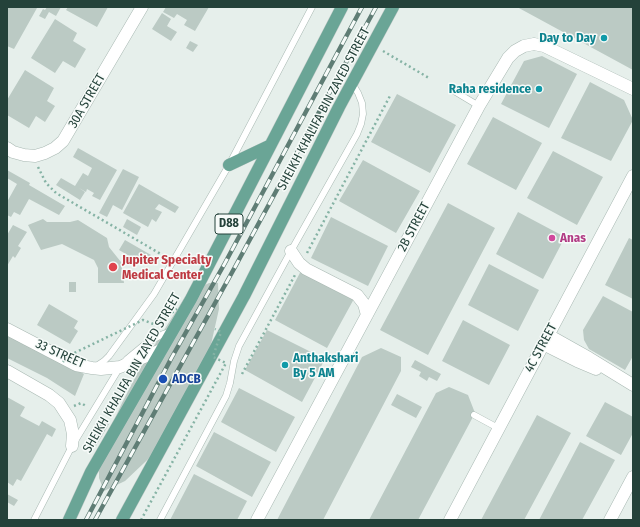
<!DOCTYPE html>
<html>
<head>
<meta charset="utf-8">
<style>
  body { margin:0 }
  #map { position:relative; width:640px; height:527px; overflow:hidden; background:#e6efeb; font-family:"Fira Sans Condensed",sans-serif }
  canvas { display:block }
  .frame { position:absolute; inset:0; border:8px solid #24423a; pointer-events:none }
</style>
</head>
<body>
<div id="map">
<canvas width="640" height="527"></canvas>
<div class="frame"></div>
</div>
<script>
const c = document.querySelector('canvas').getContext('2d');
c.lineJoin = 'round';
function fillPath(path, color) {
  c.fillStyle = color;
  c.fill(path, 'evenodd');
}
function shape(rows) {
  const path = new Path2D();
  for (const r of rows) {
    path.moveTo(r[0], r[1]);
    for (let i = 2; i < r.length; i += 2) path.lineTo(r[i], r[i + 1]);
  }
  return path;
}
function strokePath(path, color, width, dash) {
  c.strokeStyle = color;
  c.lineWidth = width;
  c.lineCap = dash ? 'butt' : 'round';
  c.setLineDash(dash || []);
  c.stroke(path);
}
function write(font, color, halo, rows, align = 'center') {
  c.font = font + ' "Fira Sans Condensed",sans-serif';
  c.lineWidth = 3;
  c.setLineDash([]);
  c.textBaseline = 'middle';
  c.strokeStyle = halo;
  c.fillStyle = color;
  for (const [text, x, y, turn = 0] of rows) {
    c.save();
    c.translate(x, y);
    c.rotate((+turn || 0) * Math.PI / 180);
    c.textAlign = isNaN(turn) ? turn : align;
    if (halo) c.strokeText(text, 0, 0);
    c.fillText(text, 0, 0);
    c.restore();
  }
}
fillPath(shape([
  [7,7,34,7,37,8,14,49,7,46],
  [47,7,61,7,56,16,49,12,45,19,39,16,43,9,45,10],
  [68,7,108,7,97,27,66,10],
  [166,7,209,7,195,31,184,25,187,20,177,14,174,18,163,12],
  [517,7,633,7,633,70],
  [162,13,171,19,167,26,177,32,171,41,152,29],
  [55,19,77,33,73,41,86,49,75,68,63,61,55,73,31,58],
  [190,41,198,45,193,52,186,48],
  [542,56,577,74,549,128,501,104,524,61],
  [25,70,54,88,47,101,55,106,45,122,36,116,29,128,7,115,7,100],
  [590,82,624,100,633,120,611,161,561,138],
  [397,94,456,125,430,173,371,142],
  [493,117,542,143,516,190,467,164],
  [78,148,117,170,100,200,92,196,94,193,87,189,86,192,79,188,85,192,80,200,56,185,61,178,75,186,83,173,88,176,92,168,73,157],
  [553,151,603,177,577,225,527,198],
  [363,160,420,191,396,233,339,201],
  [123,169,139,177,122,210,113,205,107,217,99,213],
  [7,170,30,183,29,185,65,206,59,215,29,199,20,215,14,212,11,217,7,215,7,202,17,184,7,178],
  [139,184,179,207,175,213,159,204,155,209,162,212,156,222,152,219,148,227,123,213],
  [448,203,495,228,428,355,380,330],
  [518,212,565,237,543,279,496,254],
  [331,217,388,246,368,286,311,258],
  [43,219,47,222,70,222,78,220,107,238,109,247,121,262,124,283,98,283,98,268,94,260,62,244,41,250,28,225],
  [127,219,141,227,137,235,123,227],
  [13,225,27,232,18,246,21,248,15,258,13,256,7,266,7,235],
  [629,238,633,240,633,299,605,285],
  [125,240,151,255,145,265,119,250],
  [489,264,539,290,518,331,468,305],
  [302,269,355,297,327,348,275,320],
  [69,282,76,282,76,292,69,292],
  [209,283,218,283,219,309,205,371,162,446,125,481,104,491,99,478,99,453,122,403,140,368,187,294],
  [603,296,633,312,633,356,625,370,589,349,584,340,583,330],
  [49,304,78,321,74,328,78,331,70,344,37,325],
  [463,320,510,345,489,385,442,361],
  [267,330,325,359,302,402,245,370],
  [7,335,61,361,84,374,75,396,47,378,7,358],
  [381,348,401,357,401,371,323,520,277,520,362,357],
  [415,360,441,374,437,381,429,377,427,381,419,376,421,372,411,367],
  [449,387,468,395,475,413,418,520,369,520,436,393],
  [239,388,295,417,276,452,221,422],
  [397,394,422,407,416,418,391,405],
  [7,397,25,407,20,416,39,426,42,421,56,429,52,437,47,434,21,481,17,479,13,486,7,482],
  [605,402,633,417,633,433,621,455,586,436],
  [537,415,571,433,524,520,481,520],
  [103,419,109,424,96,446,90,441],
  [214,432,271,462,252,497,196,466],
  [580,442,615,460,582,520,539,520],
  [194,474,247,501,237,520,170,520],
  [7,494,18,500,14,506,7,502]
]), '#bbcac4');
const service = shape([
  [454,91,479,106],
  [95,367,104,361,109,356,154,294,229,165,312,7],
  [474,415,498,428],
  [34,520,72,446,120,367,127,359,144,345,163,334,172,331],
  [160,520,226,396,230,383,234,361,239,346,291,251,357,134,361,124,363,114,362,103,358,93,352,83]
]);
const minor = shape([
  [7,148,13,152,24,155,35,156,45,153,55,148,63,141,142,7],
  [291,251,299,263,306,269,357,295,364,304,367,315],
  [548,335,589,358,633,385],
  [543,344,577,361,596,369],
  [257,520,479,106,508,58,515,51,524,46,534,44,544,46,633,89],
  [450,520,633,176],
  [610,520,633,477]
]);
const tertiary = shape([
  [7,329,76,365,92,368,101,369,120,367,161,350],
  [7,371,49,395,59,403,70,420,73,434,72,446]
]);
const primary = shape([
  [229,165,269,146],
  [69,520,91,472,191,299,342,7],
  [122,520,244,296,339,107,393,7]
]);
strokePath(service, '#a8b8b2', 7);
strokePath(minor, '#a8b8b2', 13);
strokePath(tertiary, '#a8b8b2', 13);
strokePath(primary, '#c2cac8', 13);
strokePath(shape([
  [383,51,429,78],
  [38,167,46,183,56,193,166,257],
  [307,253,391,94],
  [242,374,295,275],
  [74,406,81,403,86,406]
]), '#86b3a5', 2.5, [2, 3]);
strokePath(service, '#fff', 6);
strokePath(minor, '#fff', 12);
strokePath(tertiary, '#fff', 12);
strokePath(primary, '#6aa596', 12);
const rail = shape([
  [86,520,172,357,225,263,362,7],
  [95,520,235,267,376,7]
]);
strokePath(rail, '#5f7d75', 4.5);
strokePath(rail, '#f7fbf9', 3, [9]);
strokePath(shape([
  [63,362,68,356,143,320,156,325,177,309],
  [141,520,226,363,213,357,221,332,215,329]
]), '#86b3a5', 2.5, [2, 3]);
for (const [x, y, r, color] of [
  [604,38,4,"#0f9aa8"],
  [539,89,4,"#0f9aa8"],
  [552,238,4,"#d1479c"],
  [113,267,5,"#e0444e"],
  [285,365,4,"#0f9aa8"],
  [163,379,5,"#1a4fb4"]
]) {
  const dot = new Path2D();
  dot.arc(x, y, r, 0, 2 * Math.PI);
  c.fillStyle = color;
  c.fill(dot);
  strokePath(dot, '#f7fbf9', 1.5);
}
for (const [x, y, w] of [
  [229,224,28]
]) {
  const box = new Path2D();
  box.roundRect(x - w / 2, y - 10, w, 20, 3);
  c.fillStyle = '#f7fbf9';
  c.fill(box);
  strokePath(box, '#24423a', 1);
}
write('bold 12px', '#24423a', null, [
  ["D88",229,224]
]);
write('bold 13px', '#0d838f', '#f7fbf9', [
  ["Day to Day",596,38],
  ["Raha residence",531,89],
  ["Anthakshari",293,358,"left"],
  ["By 5 AM",293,373,"left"]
], 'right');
write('13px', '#24423a', '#f7fbf9', [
  ["30A STREET",87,101,-60],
  ["SHEIKH KHALIFA BIN ZAYED STREET",324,109,-62],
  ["2B STREET",414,227,-62],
  ["4C STREET",541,348,-62],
  ["33 STREET",60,354,24],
  ["SHEIKH KHALIFA BIN ZAYED STREET",132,373,-60]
]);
write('bold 13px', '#b23c85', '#f7fbf9', [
  ["Anas",560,238]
], 'left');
write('bold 13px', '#be3a42', '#f7fbf9', [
  ["Jupiter Specialty",122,260],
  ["Medical Center",122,275]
], 'left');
write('bold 13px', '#164399', '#f7fbf9', [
  ["ADCB",172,379]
], 'left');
</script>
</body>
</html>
